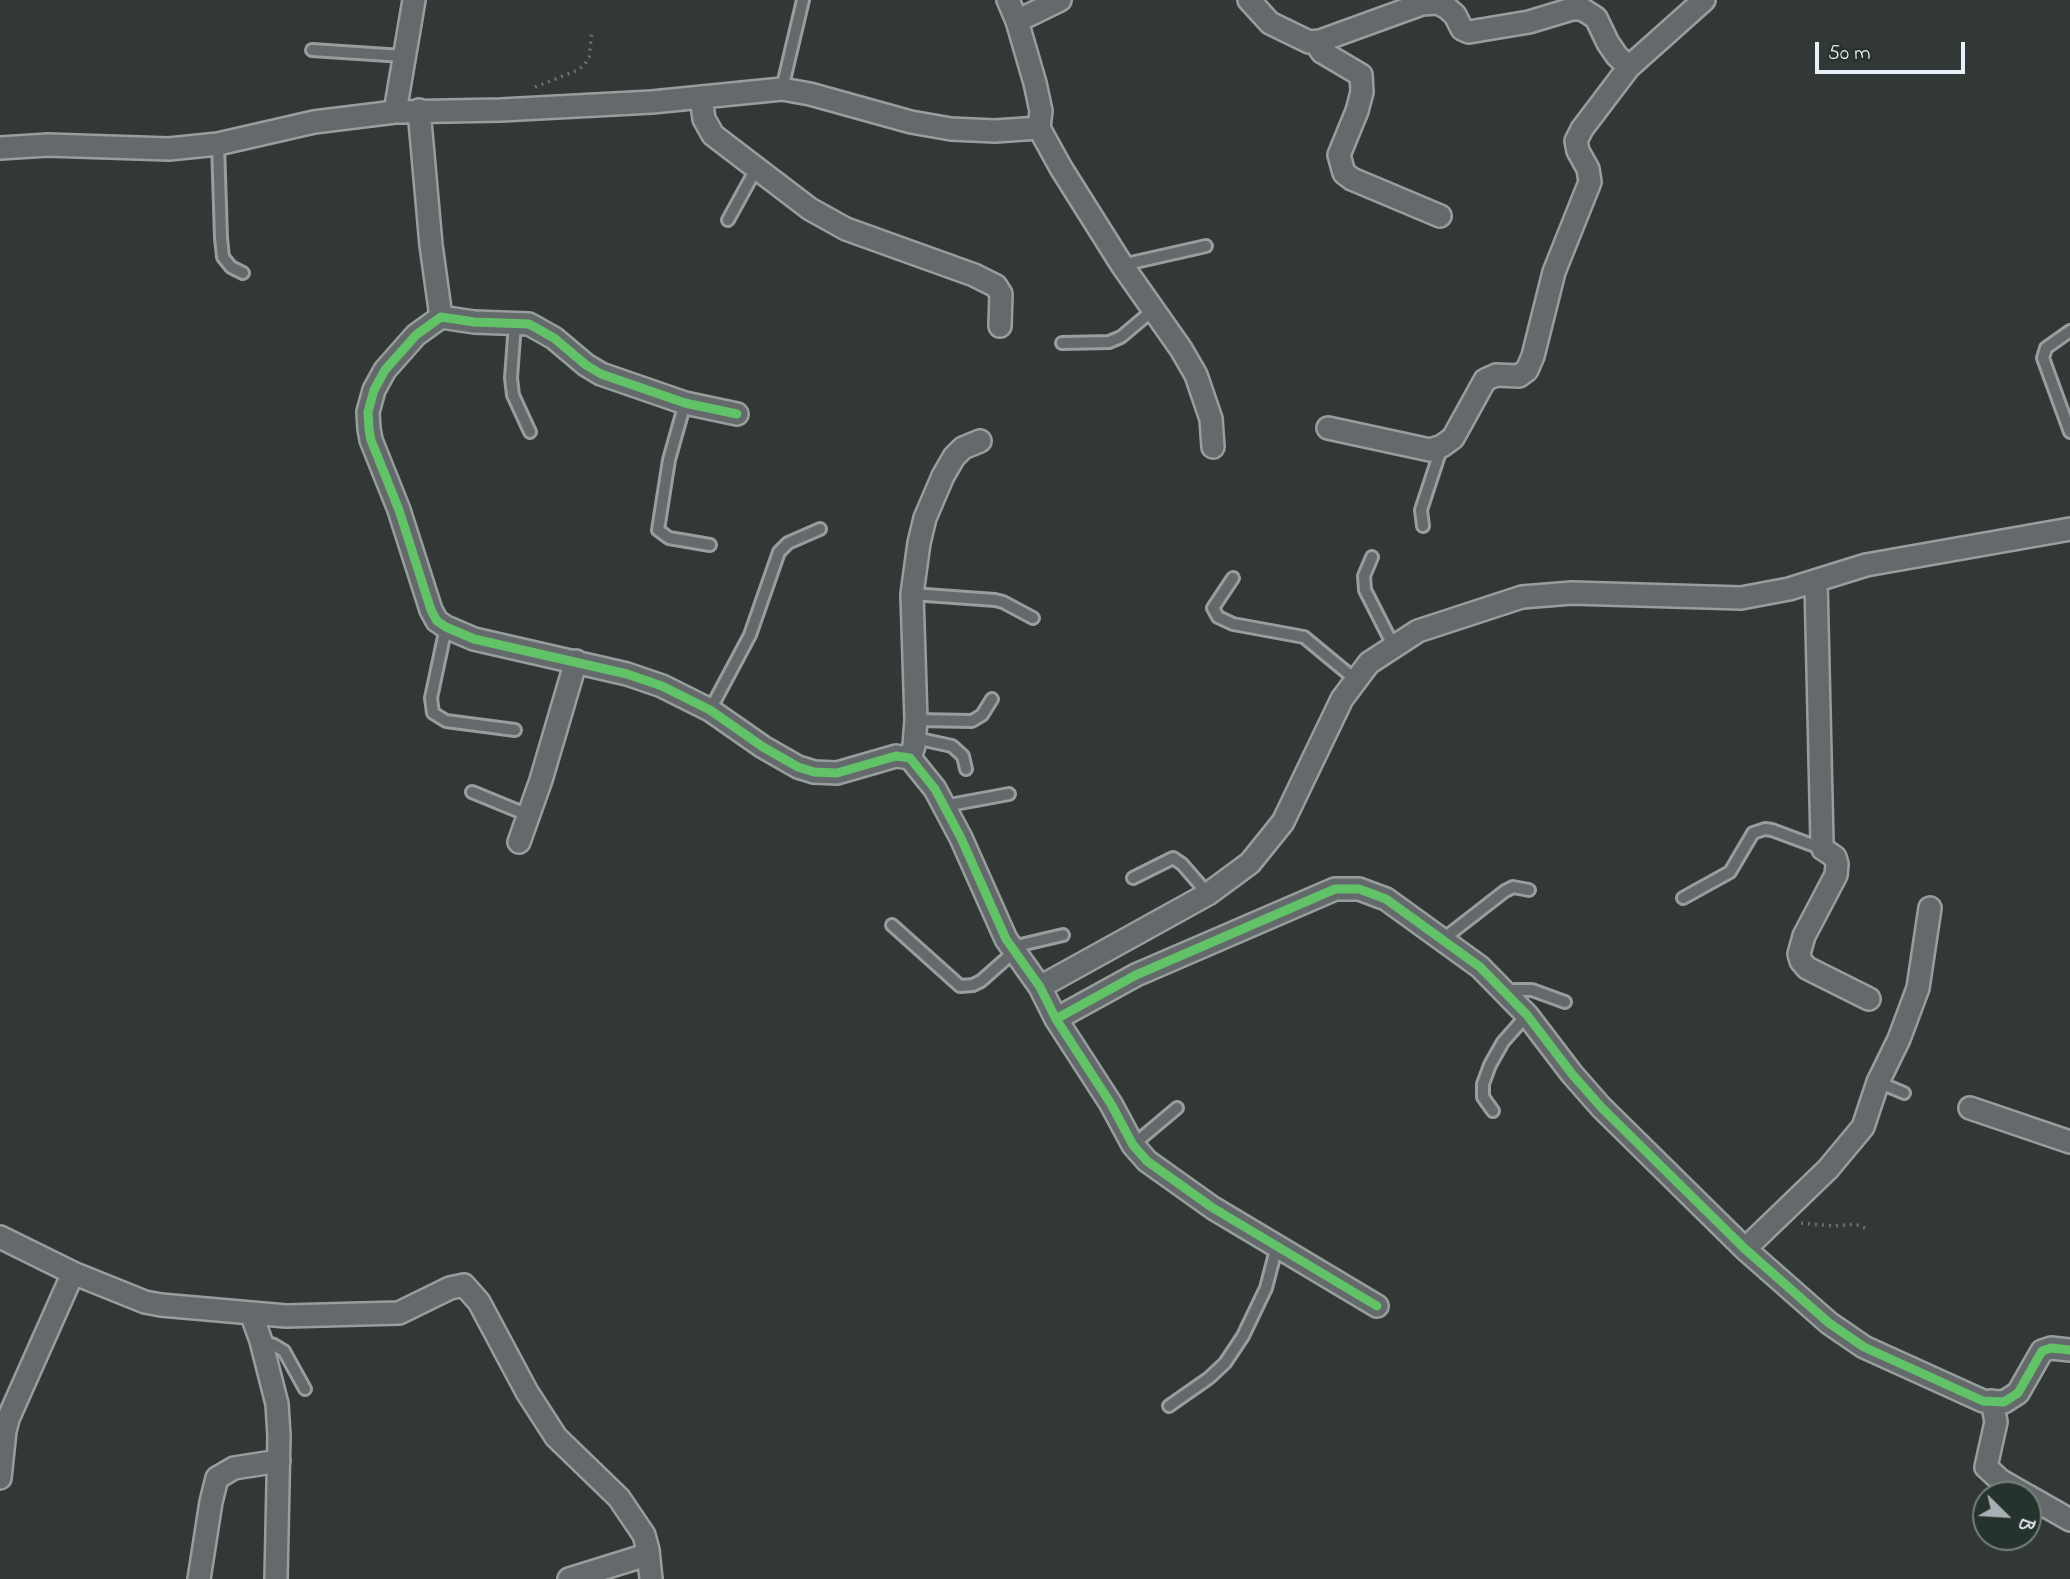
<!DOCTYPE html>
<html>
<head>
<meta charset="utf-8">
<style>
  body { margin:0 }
  #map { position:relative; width:2070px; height:1579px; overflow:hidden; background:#313835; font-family:"Indie Flower",sans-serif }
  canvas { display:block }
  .north { position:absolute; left:1972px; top:1481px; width:70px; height:70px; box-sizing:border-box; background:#26332d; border:2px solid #747f7e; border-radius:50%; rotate:114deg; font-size:19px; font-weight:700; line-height:28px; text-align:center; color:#e8f1f8 }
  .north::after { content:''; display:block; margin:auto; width:24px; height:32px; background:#a8b0b4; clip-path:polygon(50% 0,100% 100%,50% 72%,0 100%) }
  .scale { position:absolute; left:1815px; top:42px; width:150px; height:32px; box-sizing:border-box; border:4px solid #e8f1f8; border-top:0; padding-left:9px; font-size:21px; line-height:24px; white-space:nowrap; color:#e8f1f8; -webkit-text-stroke:5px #26332d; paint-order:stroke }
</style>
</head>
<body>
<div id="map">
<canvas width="2070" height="1579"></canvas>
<div class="north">B</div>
<div class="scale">50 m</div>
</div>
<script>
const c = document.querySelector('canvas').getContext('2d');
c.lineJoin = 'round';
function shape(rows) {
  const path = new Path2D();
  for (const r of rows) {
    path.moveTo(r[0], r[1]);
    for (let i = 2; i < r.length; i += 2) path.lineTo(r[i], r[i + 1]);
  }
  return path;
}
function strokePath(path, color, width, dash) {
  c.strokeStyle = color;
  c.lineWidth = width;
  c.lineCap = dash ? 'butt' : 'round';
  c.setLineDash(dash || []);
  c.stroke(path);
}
const service = shape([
  [312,50,403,56],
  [782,89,803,0],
  [218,144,221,238,223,257,231,267,243,273],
  [728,220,756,169],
  [1122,265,1206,246],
  [515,323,511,378,513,395,530,432],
  [2070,331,2046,348,2043,358,2070,432],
  [1062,343,1109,342,1121,337,1153,310],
  [685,403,669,460,658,530,669,538,710,545],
  [1423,526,1421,510,1442,446],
  [1372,557,1364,576,1365,590,1394,647],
  [1233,578,1213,608,1218,617,1233,624,1304,637,1356,680],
  [912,594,995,600,1003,602,1033,618],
  [446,627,431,698,433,713,446,721,515,730],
  [710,710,750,635,779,552,788,543,820,529],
  [916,720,972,721,982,715,992,699],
  [915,738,952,746,963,756,966,769],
  [472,792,528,815],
  [944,806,1009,794],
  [1133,878,1173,858,1182,864,1208,894],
  [1683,898,1730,872,1753,833,1765,829,1772,830,1823,849],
  [892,925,960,986,973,985,981,981,1015,951],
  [1442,940,1505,891,1513,887,1529,890],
  [1012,947,1063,935],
  [1505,990,1532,990,1565,1002],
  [1878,1082,1904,1093],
  [1493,1111,1483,1097,1483,1084,1490,1065,1503,1042,1527,1015],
  [1133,1145,1177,1108],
  [261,1341,274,1345,284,1351,305,1389],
  [1169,1406,1209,1378,1225,1363,1243,1336,1266,1288,1277,1246]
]);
const minor = shape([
  [1008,0,1017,21,1035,83,1041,111,1039,128,1061,168,1122,265,1181,349,1196,375,1211,419,1213,447],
  [1249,0,1270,23,1309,42,1320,41,1422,4,1438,3,1447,8,1455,15,1462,29,1469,32,1529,22,1572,9,1582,9,1596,18,1608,43,1617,56,1629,67],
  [1017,21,1060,0],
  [1315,42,1322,52,1361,75,1362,92,1357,111,1339,155,1344,173,1352,179,1440,216],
  [701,97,704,119,713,135,810,209,846,229,974,275,996,286,1001,294,1000,326],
  [419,110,431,245,441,317],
  [395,112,414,0],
  [0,148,48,145,169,149,218,144,314,122,395,112,501,110,652,102,782,89,810,94,911,122,951,129,995,131,1039,128],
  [737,414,685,403,601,374,586,365,554,338,529,324,474,322,441,317,416,335,385,370,374,390,368,412,369,429,371,440,399,510,431,610,437,621,446,627,474,639,627,674,662,686,710,710,763,747,798,767,814,772,837,773,896,756,910,758,935,789,961,838,1006,939,1040,987,1056,1019,1111,1104,1133,1145,1147,1161,1213,1208,1377,1306],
  [1328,428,1430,450,1442,446,1453,438,1485,380,1496,375,1519,376,1527,370,1533,356,1554,272,1590,182,1588,169,1578,151,1576,141,1582,129,1629,67,1704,0],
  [1816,581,1822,843,1823,849,1835,857,1837,864,1836,875,1804,936,1799,954,1801,961,1807,968,1869,999],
  [910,758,914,746,916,720,912,594,919,543,925,518,943,476,954,457,963,448,980,441],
  [519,842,541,780,576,661],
  [1040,987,1208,894,1250,863,1283,822,1342,699,1369,663,1418,631,1522,597,1572,593,1741,598,1789,589,1866,565,2070,529],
  [1056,1019,1136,975,1335,889,1359,889,1386,899,1480,967,1527,1015,1572,1074,1601,1107,1745,1249,1829,1323,1864,1347,1983,1401,2004,1402,2018,1393,2042,1351,2051,1348,2070,1350],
  [1970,1108,2070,1142],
  [0,1237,73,1273,145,1302,161,1305,286,1316,399,1313,450,1288,464,1285,479,1302,527,1392,556,1437,619,1498,644,1535,648,1550,640,1557,569,1579],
  [1745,1249,1828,1169,1863,1127,1878,1082,1899,1039,1918,988,1930,908],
  [251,1313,261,1341,277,1404,279,1436,276,1579],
  [1992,1401,1996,1422,1986,1467,2000,1480,2026,1495],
  [0,1478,5,1431,8,1419,73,1273],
  [2028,1496,2070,1520],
  [648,1550,651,1579],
  [199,1579,211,1502,217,1478,234,1468,279,1461]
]);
strokePath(service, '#989d9e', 16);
strokePath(minor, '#989d9e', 26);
strokePath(shape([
  [535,87,578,70,585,64,589,57,592,31],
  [1801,1223,1834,1226,1855,1224,1867,1229]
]), '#6d7170', 3.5, [2, 5]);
strokePath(service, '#646a6b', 10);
strokePath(minor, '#646a6b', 21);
strokePath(shape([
  [737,414,685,403,601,374,586,365,554,338,529,324,474,322,441,317,416,335,385,370,374,390,368,412,369,429,371,440,399,510,431,610,437,621,446,627,474,639,627,674,662,686,710,710,763,747,798,767,814,772,837,773,896,756,910,758,935,789,961,838,1006,939,1040,987,1056,1019,1111,1104,1133,1145,1147,1161,1213,1208,1377,1306],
  [1056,1019,1136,975,1335,889,1359,889,1386,899,1480,967,1527,1015,1572,1074,1601,1107,1745,1249,1829,1323,1864,1347,1983,1401,2004,1402,2018,1393,2042,1351,2051,1348,2070,1350]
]), '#61c268', 9);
</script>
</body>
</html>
